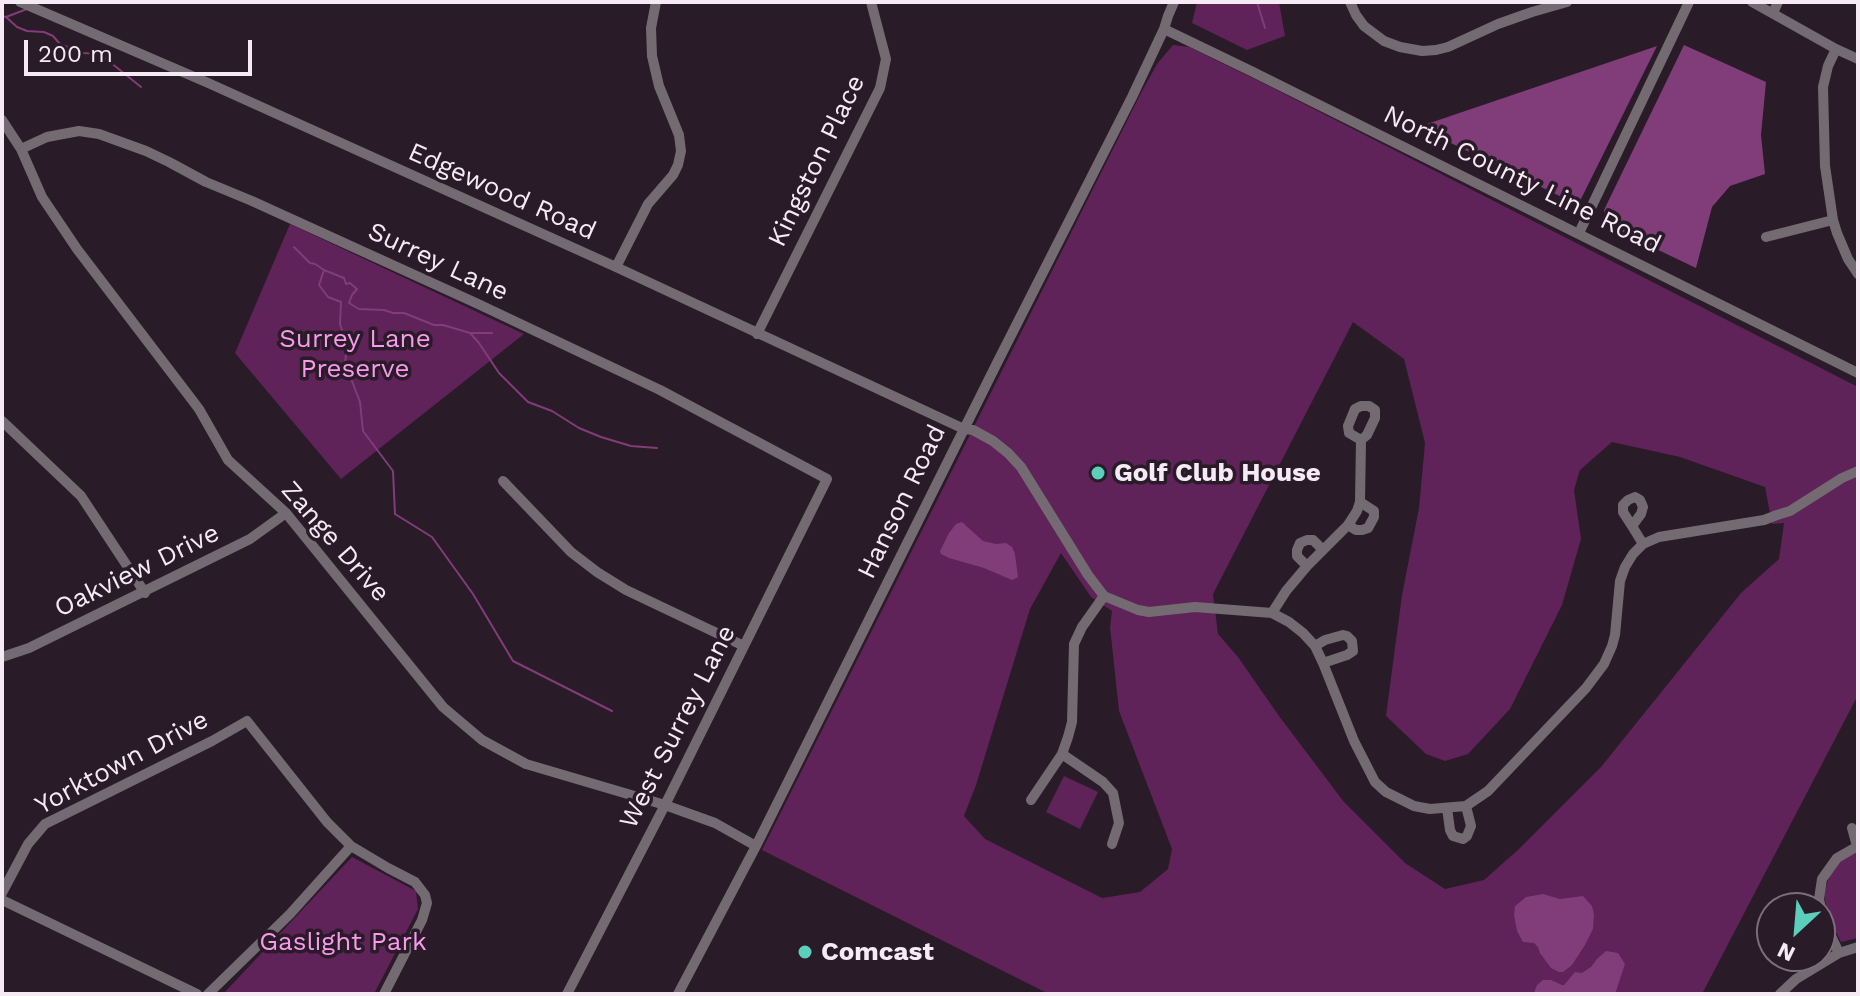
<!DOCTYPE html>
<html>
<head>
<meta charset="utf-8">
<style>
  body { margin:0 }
  #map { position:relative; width:1860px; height:996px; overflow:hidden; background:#2a1b28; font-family:"Work Sans",sans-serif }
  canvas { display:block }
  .frame { position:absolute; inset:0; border:4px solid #f6ebf4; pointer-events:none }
  .north { position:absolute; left:1756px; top:892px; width:80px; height:80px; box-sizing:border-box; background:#2a1b28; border:2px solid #7c6e7a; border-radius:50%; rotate:206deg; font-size:22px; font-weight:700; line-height:32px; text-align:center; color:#f6ebf4 }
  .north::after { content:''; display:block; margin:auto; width:28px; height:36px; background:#5bcebc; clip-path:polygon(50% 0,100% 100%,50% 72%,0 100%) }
  .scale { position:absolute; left:24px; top:40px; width:228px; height:36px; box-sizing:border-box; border:4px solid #f6ebf4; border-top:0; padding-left:10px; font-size:24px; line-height:28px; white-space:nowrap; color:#f6ebf4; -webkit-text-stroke:6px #2a1b28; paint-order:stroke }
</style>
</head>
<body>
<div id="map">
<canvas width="1860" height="996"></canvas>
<div class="frame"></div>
<div class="north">N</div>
<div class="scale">200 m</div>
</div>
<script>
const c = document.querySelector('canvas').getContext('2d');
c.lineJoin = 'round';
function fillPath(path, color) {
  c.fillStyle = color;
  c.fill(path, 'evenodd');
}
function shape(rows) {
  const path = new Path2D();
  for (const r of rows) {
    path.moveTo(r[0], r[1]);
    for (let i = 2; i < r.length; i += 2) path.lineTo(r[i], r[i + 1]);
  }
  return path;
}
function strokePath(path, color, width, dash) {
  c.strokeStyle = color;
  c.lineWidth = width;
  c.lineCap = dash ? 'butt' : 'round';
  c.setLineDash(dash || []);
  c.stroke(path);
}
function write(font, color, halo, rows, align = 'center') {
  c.font = font + ' "Work Sans",sans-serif';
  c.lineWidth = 7;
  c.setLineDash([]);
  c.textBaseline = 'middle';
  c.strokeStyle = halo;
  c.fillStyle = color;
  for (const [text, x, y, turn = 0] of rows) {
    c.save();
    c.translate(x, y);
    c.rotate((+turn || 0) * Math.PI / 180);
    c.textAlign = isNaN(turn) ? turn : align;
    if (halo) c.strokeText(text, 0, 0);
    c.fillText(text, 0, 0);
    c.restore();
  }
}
fillPath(shape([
  [1197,2,1279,2,1285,36,1247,50,1192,23],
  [1173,45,1189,47,1269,86,1858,387,1858,695,1702,994,1049,994,762,850,1141,93,1157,64],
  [1353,322,1404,359,1425,443,1419,508,1402,595,1386,716,1426,754,1445,761,1468,754,1510,709,1562,605,1581,539,1574,490,1580,470,1612,442,1680,457,1765,487,1772,524,1784,523,1779,559,1741,593,1601,767,1519,849,1484,880,1445,889,1405,863,1344,802,1279,716,1238,657,1218,634,1213,594],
  [1061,553,1091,597,1112,611,1110,627,1119,711,1172,849,1168,869,1140,892,1102,898,985,839,964,816,976,785,1030,609],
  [290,224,524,334,341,479,235,353],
  [1064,776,1098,792,1080,829,1046,812],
  [1858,852,1858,938,1841,942,1828,916,1824,894,1829,877,1841,860],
  [352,857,416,891,418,909,374,994,223,994]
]), '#5f2259');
fillPath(shape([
  [1684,45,1766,82,1761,135,1765,174,1730,186,1712,207,1696,268,1606,225,1604,210],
  [1657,46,1578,205,1418,127],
  [962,522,983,541,996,544,1006,543,1012,547,1015,554,1018,577,1012,580,984,568,949,558,941,554,940,551,949,533,956,524],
  [1543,894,1560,899,1583,896,1592,906,1594,914,1593,929,1585,945,1572,965,1563,972,1559,972,1551,968,1540,953,1538,947,1534,943,1523,942,1517,931,1514,915,1515,906,1526,897],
  [1606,951,1618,953,1625,964,1615,994,1534,993,1537,985,1543,980,1551,980,1562,985,1564,985,1575,972,1582,973,1591,967,1597,959]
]), '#813c7a');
strokePath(shape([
  [1257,2,1265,28],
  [2,16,6,17,27,9],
  [6,17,17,27,27,31,44,32,53,36,60,44,83,53,100,54,141,87],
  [294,247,310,263,315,264,324,270,344,278,346,284,350,283,357,289,352,295,349,303,359,309,384,310,393,313,404,313,434,325,443,325,470,333,479,343,499,373,528,402,552,411,579,428,601,437,631,446,657,448],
  [324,270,319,285,328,297,341,302,340,324,347,346,345,363,360,402,363,431,393,471,395,514,432,537,473,594,513,661,612,711],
  [470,333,492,333]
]), '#813c7a', 2);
strokePath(shape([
  [20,2,206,82,616,267,964,429,973,430,993,441,1008,453,1021,467,1088,575,1104,596,1138,610,1149,612,1195,607,1272,613,1289,622,1303,633,1315,646,1323,663,1354,741,1375,782,1386,792,1414,806,1430,809,1466,806,1488,791,1586,688,1604,664,1612,646,1615,635,1620,581,1625,567,1633,554,1643,544,1659,537,1764,520,1777,515,1790,511,1842,478,1858,471],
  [1350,2,1356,15,1364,26,1384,41,1400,47,1422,51,1436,50,1448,47,1498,24,1532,12,1567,2],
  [1752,2,1836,49,1858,59],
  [1773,13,1778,2],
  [1164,29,1251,71,1858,373],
  [1836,49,1828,66,1823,87,1825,166,1833,220,1837,233,1848,259,1858,274],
  [2,120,21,149,42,197,77,249,199,409,228,460,286,513,443,707,482,740,526,764,665,805,715,823,756,846],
  [21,149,47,137,79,131,99,134,146,151,169,162,206,182,252,201,476,303,660,390,827,479,665,805,567,994],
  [1579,233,1689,2],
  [1766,237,1833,220],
  [616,267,648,204,673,175,678,165,681,151,679,135,659,86,652,56,651,28,656,2],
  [757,334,880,88,886,59,871,2],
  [2,421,81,496,145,593],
  [503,481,571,552,597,572,626,590,744,646],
  [1348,525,1356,530,1362,530,1368,528,1374,517,1374,511,1360,502],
  [1632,526,1641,514,1643,507,1640,500,1635,497,1628,500,1623,505,1623,512,1632,526,1643,544],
  [1307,566,1297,556,1297,550,1300,543,1307,540,1313,540,1323,550],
  [1272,613,1286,591,1307,566,1348,525,1357,511,1360,502,1361,440,1367,435,1375,418,1375,410,1369,406,1361,406,1355,409,1348,426,1349,433,1361,440],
  [1315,646,1325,640,1343,635,1347,636,1352,641,1353,651,1347,655,1323,663],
  [2,657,29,648,250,539,286,513],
  [1062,754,1103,782,1113,793,1119,823,1112,844],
  [1031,800,1062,754,1068,737,1072,722,1074,644,1082,627,1104,596],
  [1447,808,1450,830,1453,836,1463,839,1467,836,1471,826,1466,806],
  [1852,828,1857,846],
  [2,893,28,844,45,824,212,741,247,721,327,822,351,846,388,868,415,882,425,895,427,903,422,920,384,994],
  [2,900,197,994],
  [1839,953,1823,919,1819,899,1822,879,1837,858,1858,846],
  [208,994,290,914,351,846],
  [678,994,756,846,998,361,1132,97,1164,29,1168,16,1174,2],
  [1780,994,1796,979,1839,953,1858,947]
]), '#746b72', 10);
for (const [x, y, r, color] of [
  [1098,473,8,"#5bcebc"],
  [805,952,8,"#5bcebc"]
]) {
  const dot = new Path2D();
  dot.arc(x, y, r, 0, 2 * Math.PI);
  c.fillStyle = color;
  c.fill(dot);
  strokePath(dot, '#2a1b28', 3);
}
write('26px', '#f6ebf4', '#2a1b28', [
  ["Kingston Place",817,161,-64],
  ["North County Line Road",1522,180,26],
  ["Edgewood Road",502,192,24],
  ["Surrey Lane",438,262,25],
  ["Hanson Road",902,502,-64],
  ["Zange Drive",335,542,49],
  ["Oakview Drive",137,571,-26],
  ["West Surrey Lane",678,727,-63],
  ["Yorktown Drive",122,763,-28]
]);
write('26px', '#f998ed', '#2a1b28', [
  ["Surrey Lane",355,339],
  ["Preserve",355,369],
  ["Gaslight Park",343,942]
]);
write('bold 26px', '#f6ebf4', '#2a1b28', [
  ["Golf Club House",1114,473],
  ["Comcast",821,952]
], 'left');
</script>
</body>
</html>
